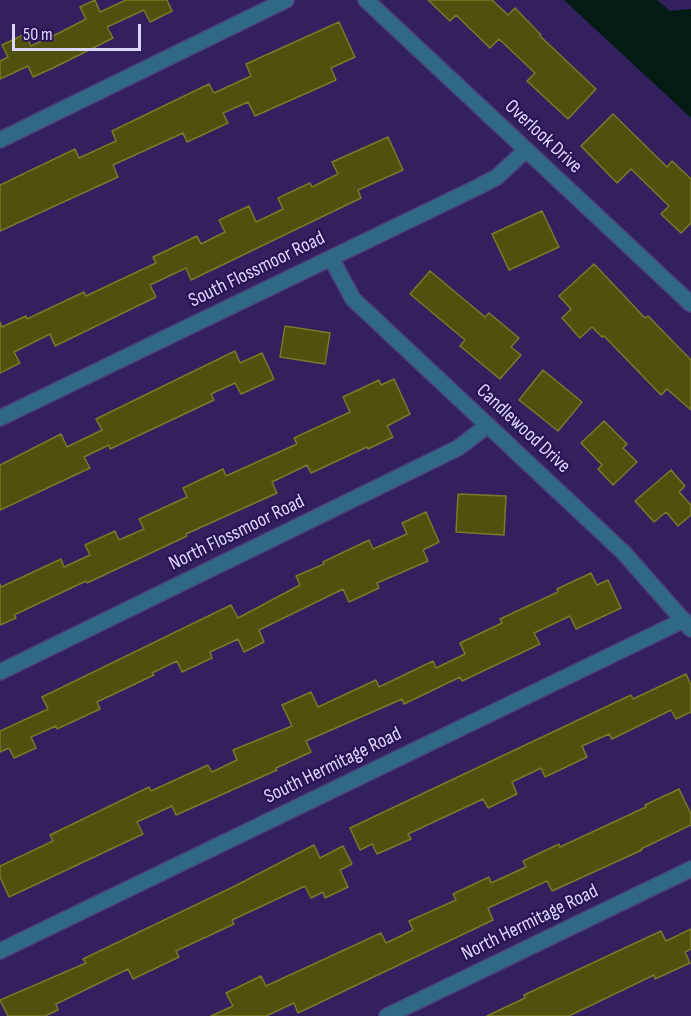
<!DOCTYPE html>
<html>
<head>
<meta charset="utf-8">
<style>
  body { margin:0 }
  #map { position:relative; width:691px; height:1016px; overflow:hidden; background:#32205f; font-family:"Sofia Sans Condensed",sans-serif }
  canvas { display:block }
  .scale { position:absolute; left:12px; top:24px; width:129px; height:27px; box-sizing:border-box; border:3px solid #ddd7ff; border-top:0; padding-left:8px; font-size:18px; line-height:21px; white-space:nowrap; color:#ddd7ff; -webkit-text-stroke:4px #291454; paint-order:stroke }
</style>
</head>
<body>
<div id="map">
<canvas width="691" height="1016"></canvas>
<div class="scale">50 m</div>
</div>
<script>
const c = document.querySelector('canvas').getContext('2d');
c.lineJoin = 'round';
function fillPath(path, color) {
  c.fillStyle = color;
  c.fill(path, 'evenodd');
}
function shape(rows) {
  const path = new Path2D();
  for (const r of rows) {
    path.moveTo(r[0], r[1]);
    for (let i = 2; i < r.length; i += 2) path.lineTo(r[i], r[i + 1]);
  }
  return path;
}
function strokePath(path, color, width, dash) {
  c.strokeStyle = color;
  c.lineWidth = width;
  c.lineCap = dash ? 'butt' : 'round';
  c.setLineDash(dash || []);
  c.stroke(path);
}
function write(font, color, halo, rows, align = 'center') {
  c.font = font + ' "Sofia Sans Condensed",sans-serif';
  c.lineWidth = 4.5;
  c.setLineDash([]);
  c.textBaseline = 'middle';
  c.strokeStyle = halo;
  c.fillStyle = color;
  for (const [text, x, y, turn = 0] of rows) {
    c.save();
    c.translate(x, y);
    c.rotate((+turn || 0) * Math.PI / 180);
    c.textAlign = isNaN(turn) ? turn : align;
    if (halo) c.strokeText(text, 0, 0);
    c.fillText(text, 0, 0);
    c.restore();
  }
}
fillPath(shape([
  [564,0,657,0,670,11,691,9,691,118]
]), '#041b14');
const building = shape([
  [95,0,100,12,126,0,167,0,172,11,150,22,144,10,107,27,113,38,55,67,33,77,28,66,0,79,0,61,8,57,2,45,25,34,31,46,59,33,86,19,80,7,95,0],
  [428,0,492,0,508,15,515,8,541,35,540,36,596,89,568,119,527,81,535,73,499,39,490,48,456,15,450,21,428,0],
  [339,22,355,57,331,68,336,80,255,116,248,102,223,113,228,123,187,142,183,133,113,165,118,177,0,231,0,185,75,149,79,158,116,141,112,131,209,84,214,93,251,76,246,64,339,22],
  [613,114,667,167,672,161,691,179,691,223,681,233,661,214,669,206,631,169,617,183,581,146,613,114],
  [388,137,403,170,358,190,361,198,191,280,186,268,150,285,156,297,55,346,50,334,14,352,20,363,0,373,0,322,2,327,26,316,27,319,84,292,86,296,156,263,153,257,197,236,201,244,225,232,219,220,249,206,256,222,283,209,278,198,310,183,312,187,338,174,332,162,388,137],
  [542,211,559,247,509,270,492,234,542,211],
  [594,264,645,318,648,316,691,360,691,410,667,389,661,395,604,336,602,337,592,327,580,338,562,318,571,309,559,296,594,264],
  [430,271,485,317,489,313,519,338,511,347,521,355,500,379,460,346,465,340,410,294,430,271],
  [285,326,330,333,325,364,280,357,285,326],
  [235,351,240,363,262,353,274,379,241,394,235,383,211,394,214,400,110,449,109,445,84,457,90,468,0,510,0,465,61,434,67,447,102,430,96,419,235,351],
  [543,370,582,402,558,431,519,400,543,370],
  [394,379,410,414,387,426,393,437,368,449,367,447,311,473,307,465,272,482,277,493,186,534,187,536,87,583,86,581,14,615,16,618,0,625,0,584,1,587,61,559,64,567,90,555,85,545,115,531,119,540,144,529,139,519,187,497,183,488,223,469,226,476,297,444,294,438,350,412,343,397,379,380,381,385,394,379],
  [604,421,627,444,623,448,637,462,613,485,598,469,602,465,581,443,604,421],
  [671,470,685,486,679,492,691,505,691,515,678,526,666,512,654,522,635,501,671,470],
  [458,494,506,496,504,535,456,532,458,494],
  [426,512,439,542,423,550,428,561,377,583,379,588,349,602,343,589,259,630,264,642,244,652,238,639,210,652,212,658,182,672,177,661,152,673,154,675,97,702,100,709,57,729,56,726,31,737,36,748,14,758,9,748,0,752,0,731,48,709,42,697,231,605,238,618,300,585,296,576,324,564,323,562,369,540,373,549,407,534,402,523,426,512],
  [591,573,597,585,608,580,621,608,576,629,570,616,534,633,540,644,462,681,460,677,404,704,402,699,306,741,311,752,276,768,277,770,176,815,172,806,137,822,143,834,9,897,0,877,0,866,53,841,50,835,149,787,151,791,208,765,212,772,237,760,233,750,292,726,282,705,311,692,318,707,376,680,379,687,433,661,436,668,465,654,460,643,502,623,500,619,558,592,557,589,591,573],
  [686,674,691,685,691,712,676,719,671,710,612,739,609,734,582,746,587,757,545,777,541,768,512,782,517,794,488,808,483,799,408,834,411,839,377,854,372,844,360,850,350,828,631,695,633,699,686,674],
  [679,789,691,814,691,825,641,849,642,850,552,891,547,881,488,908,493,920,298,1013,294,1003,266,1016,211,1016,233,1006,226,993,261,976,266,986,381,933,386,943,413,930,409,921,456,900,453,894,489,877,491,883,526,867,523,861,559,844,560,847,646,807,645,805,679,789],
  [314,845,320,858,343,846,352,864,340,870,348,887,325,898,323,892,311,898,305,886,232,920,234,924,176,951,179,957,133,979,128,969,56,1004,58,1010,45,1016,8,1016,0,1000,86,963,83,959,235,886,314,845],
  [691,929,691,949,685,952,690,963,655,979,654,975,569,1016,487,1016,525,998,524,995,661,931,666,941,691,929]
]);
fillPath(building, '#4f520e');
strokePath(building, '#787c26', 1.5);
const minor = shape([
  [366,0,691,304],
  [0,140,286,0],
  [331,258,353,299,624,553,691,629],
  [0,418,480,186,497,177,526,150],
  [0,672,458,448,488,425],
  [0,951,684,620],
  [387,1016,691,869]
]);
strokePath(minor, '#4d3d79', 18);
strokePath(minor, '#306985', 15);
write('20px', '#ddd7ff', '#291454', [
  ["Overlook Drive",543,137,43],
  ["South Flossmoor Road",257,270,-26],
  ["Candlewood Drive",523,429,43],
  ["North Flossmoor Road",237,533,-26],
  ["South Hermitage Road",333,766,-26],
  ["North Hermitage Road",530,923,-26]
]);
</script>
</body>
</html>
